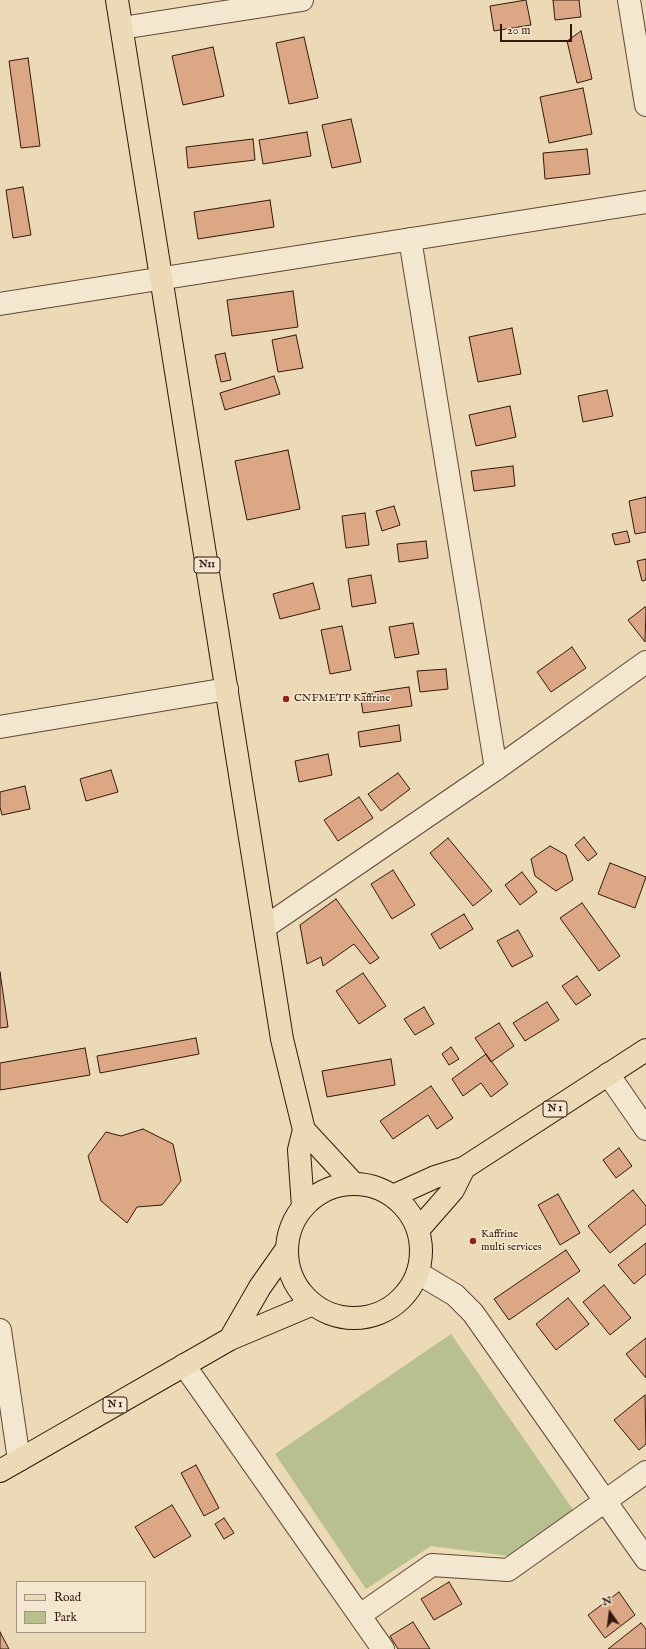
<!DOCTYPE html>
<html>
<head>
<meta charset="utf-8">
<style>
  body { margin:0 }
  #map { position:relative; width:646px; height:1649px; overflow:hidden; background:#ecdab6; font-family:"IM FELL English",serif }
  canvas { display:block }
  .legend { position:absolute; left:16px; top:1581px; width:130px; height:52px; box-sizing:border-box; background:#f3e7d0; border:1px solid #a69482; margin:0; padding:5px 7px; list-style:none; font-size:12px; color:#33180d }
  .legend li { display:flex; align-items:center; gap:8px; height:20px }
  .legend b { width:20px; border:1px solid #a69482 }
  .north { position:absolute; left:590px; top:1593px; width:40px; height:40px; -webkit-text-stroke:3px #f3e7d0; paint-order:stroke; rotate:346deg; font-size:11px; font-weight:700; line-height:16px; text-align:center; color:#33180d }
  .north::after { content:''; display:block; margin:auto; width:14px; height:18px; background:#33180d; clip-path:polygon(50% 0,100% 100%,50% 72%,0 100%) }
  .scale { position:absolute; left:500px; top:24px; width:72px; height:18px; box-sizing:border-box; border:2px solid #33180d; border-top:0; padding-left:5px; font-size:12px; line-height:14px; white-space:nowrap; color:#33180d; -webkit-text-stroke:3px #f3e7d0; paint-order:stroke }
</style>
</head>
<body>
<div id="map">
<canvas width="646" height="1649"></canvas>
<ul class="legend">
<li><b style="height:5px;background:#ecdab6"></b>Road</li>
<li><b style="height:11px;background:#b7c08e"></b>Park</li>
</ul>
<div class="north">N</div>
<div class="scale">20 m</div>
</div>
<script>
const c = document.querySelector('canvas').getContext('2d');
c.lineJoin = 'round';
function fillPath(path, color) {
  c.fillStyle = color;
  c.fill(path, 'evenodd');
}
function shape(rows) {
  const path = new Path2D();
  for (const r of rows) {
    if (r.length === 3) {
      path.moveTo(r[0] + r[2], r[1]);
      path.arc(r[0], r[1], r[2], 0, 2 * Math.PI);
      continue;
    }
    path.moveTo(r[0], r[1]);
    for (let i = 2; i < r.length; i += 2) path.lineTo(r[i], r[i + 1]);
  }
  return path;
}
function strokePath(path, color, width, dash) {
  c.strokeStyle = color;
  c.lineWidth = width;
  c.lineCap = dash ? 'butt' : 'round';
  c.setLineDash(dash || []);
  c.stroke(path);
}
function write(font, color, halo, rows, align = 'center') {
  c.font = font + ' "IM FELL English",serif';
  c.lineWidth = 3;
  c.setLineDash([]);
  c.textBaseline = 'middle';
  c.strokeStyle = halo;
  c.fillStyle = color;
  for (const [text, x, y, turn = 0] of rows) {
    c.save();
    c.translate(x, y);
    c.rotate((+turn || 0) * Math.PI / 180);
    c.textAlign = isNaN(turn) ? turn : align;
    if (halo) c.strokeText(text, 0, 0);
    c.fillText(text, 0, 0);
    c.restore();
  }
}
fillPath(shape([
  [451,1334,574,1511,508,1556,431,1546,366,1589,275,1454]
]), '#b7c08e');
const building = shape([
  [526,0,531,25,494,31,490,6,526,0],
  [553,0,579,0,581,17,555,20,553,0],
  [581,31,592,79,577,83,567,41,581,31],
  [304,37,318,98,289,104,276,43,304,37],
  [213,47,224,96,183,105,172,56,213,47],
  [28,58,40,146,21,148,9,61,28,58],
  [583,88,592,134,549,143,540,97,583,88],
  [351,119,361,162,332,168,322,125,351,119],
  [307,132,311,156,263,164,259,140,307,132],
  [253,139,255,160,188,168,186,147,253,139],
  [587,149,590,174,545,179,543,153,587,149],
  [23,187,31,235,13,238,6,190,23,187],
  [270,200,274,227,198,239,194,212,270,200],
  [293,291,298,327,232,336,227,300,293,291],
  [512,328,521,374,478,382,469,337,512,328],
  [296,335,303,368,278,372,272,340,296,335],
  [225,353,231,380,221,382,215,355,225,353],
  [274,376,280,394,225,410,220,393,274,376],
  [607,390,613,416,583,422,578,396,607,390],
  [510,406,516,437,476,446,469,415,510,406],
  [288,450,300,509,247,520,235,461,288,450],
  [513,466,515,486,474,491,471,471,513,466],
  [646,497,646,532,635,534,629,501,646,497],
  [394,506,400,525,382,531,376,511,394,506],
  [365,513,369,545,346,548,342,516,365,513],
  [627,531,630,542,615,545,612,534,627,531],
  [426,541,428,558,399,562,397,544,426,541],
  [646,559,646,580,642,581,637,561,646,559],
  [371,575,376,603,352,607,348,579,371,575],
  [313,583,320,609,280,619,273,594,313,583],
  [645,607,646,609,645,642,628,620,645,607],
  [413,623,419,654,395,658,389,627,413,623],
  [342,626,351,670,330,674,321,630,342,626],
  [572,647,586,668,551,692,537,672,572,647],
  [446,669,448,689,420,692,417,671,446,669],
  [409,687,412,706,363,713,360,694,409,687],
  [399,725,401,741,360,747,358,732,399,725],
  [328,754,332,775,299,782,295,761,328,754],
  [111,770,118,792,86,801,80,779,111,770],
  [398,773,410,789,381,811,368,794,398,773],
  [25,786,30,809,2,815,0,807,0,792,25,786],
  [359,797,373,818,338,841,324,820,359,797],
  [584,837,597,854,588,861,575,845,584,837],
  [448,838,492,891,473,906,430,853,448,838],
  [550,846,566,855,573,880,556,891,535,876,531,859,550,846],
  [610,863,646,877,635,908,598,894,610,863],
  [393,870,415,905,392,919,371,884,393,870],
  [522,872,537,892,520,905,505,885,522,872],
  [336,899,379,958,370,964,354,944,323,966,321,957,307,964,300,925,336,899],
  [582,903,620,956,599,971,560,918,582,903],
  [464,914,473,929,440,949,431,934,464,914],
  [518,930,533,956,512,967,497,941,518,930],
  [0,972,8,1027,0,1028,0,972],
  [363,973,386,1006,359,1024,336,991,363,973],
  [577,976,591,995,576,1005,562,986,577,976],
  [547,1002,559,1020,525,1041,513,1023,547,1002],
  [424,1007,434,1024,415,1035,404,1019,424,1007],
  [499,1023,514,1046,491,1062,475,1038,499,1023],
  [196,1038,199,1054,100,1073,97,1056,196,1038],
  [451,1047,459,1059,449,1065,442,1054,451,1047],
  [85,1048,90,1075,0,1090,0,1063,85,1048],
  [486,1054,508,1084,491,1097,481,1083,463,1096,452,1079,486,1054],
  [391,1059,395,1085,327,1097,322,1071,391,1059],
  [431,1086,453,1118,437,1129,428,1115,393,1139,380,1121,431,1086],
  [143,1129,173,1144,181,1181,162,1205,137,1207,127,1223,101,1201,88,1156,106,1132,121,1136,143,1129],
  [619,1148,632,1166,616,1178,603,1160,619,1148],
  [633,1190,646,1206,646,1224,610,1253,588,1226,633,1190],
  [558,1194,580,1233,560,1245,538,1205,558,1194],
  [646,1243,646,1274,634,1284,618,1265,646,1243],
  [566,1250,580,1271,509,1320,494,1299,566,1250],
  [604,1285,631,1318,610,1335,583,1302,604,1285],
  [568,1298,589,1324,556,1350,536,1324,568,1298],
  [646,1338,646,1378,626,1354,646,1338],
  [645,1395,646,1444,639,1450,614,1420,645,1395],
  [196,1465,219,1508,204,1516,181,1473,196,1465],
  [172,1505,191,1536,154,1558,135,1527,172,1505],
  [224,1518,234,1533,224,1539,215,1524,224,1518],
  [449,1582,462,1604,434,1620,421,1599,449,1582],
  [619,1592,635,1615,605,1638,588,1615,619,1592],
  [413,1622,430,1649,398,1649,390,1636,413,1622],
  [641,1623,646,1629,646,1649,608,1649,641,1623],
  [0,1632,9,1649,0,1649,0,1632]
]);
fillPath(building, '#dca785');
strokePath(building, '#33180d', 1);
const minor = shape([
  [629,0,646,105],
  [122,28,302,0],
  [410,239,496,769],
  [0,304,646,202],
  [0,727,227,689],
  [265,927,496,769,646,662],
  [608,1074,646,1129],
  [418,1273,455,1295,473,1313,646,1559],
  [0,1330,19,1460],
  [184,1365,383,1649],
  [360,1615,432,1565,508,1570,646,1472]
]);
const major = shape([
  [117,0,282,1039,304,1130,299,1150,303,1207],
  [304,1130,353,1183]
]);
const highway = shape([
  [354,1251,67],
  [393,1196,435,1177,464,1168,646,1050],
  [418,1230,453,1190,464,1168],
  [230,1339,260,1287,286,1250],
  [0,1471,230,1339,313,1304]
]);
strokePath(minor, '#614837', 24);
strokePath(major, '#33180d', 24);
strokePath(highway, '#33180d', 24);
strokePath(minor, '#f3e7d0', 22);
strokePath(major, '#ecdab6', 22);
strokePath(highway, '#ecdab6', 22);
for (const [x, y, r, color] of [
  [286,699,4,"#8f2418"],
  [473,1241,4,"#8f2418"]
]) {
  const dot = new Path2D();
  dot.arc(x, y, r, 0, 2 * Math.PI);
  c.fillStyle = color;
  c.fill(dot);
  strokePath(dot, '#f3e7d0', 1.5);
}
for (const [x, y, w] of [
  [207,565,26],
  [555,1109,24],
  [115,1405,24]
]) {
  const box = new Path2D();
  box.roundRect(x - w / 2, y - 8, w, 16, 3);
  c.fillStyle = '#f3e7d0';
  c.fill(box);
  strokePath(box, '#33180d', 1);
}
write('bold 10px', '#33180d', null, [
  ["N11",207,565],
  ["N 1",555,1109],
  ["N 1",115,1405]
]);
write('11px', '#33180d', '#f3e7d0', [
  ["CNFMETP Kaffrine",294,699],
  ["Kaffrine",481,1235],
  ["multi services",481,1248]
], 'left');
</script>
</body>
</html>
